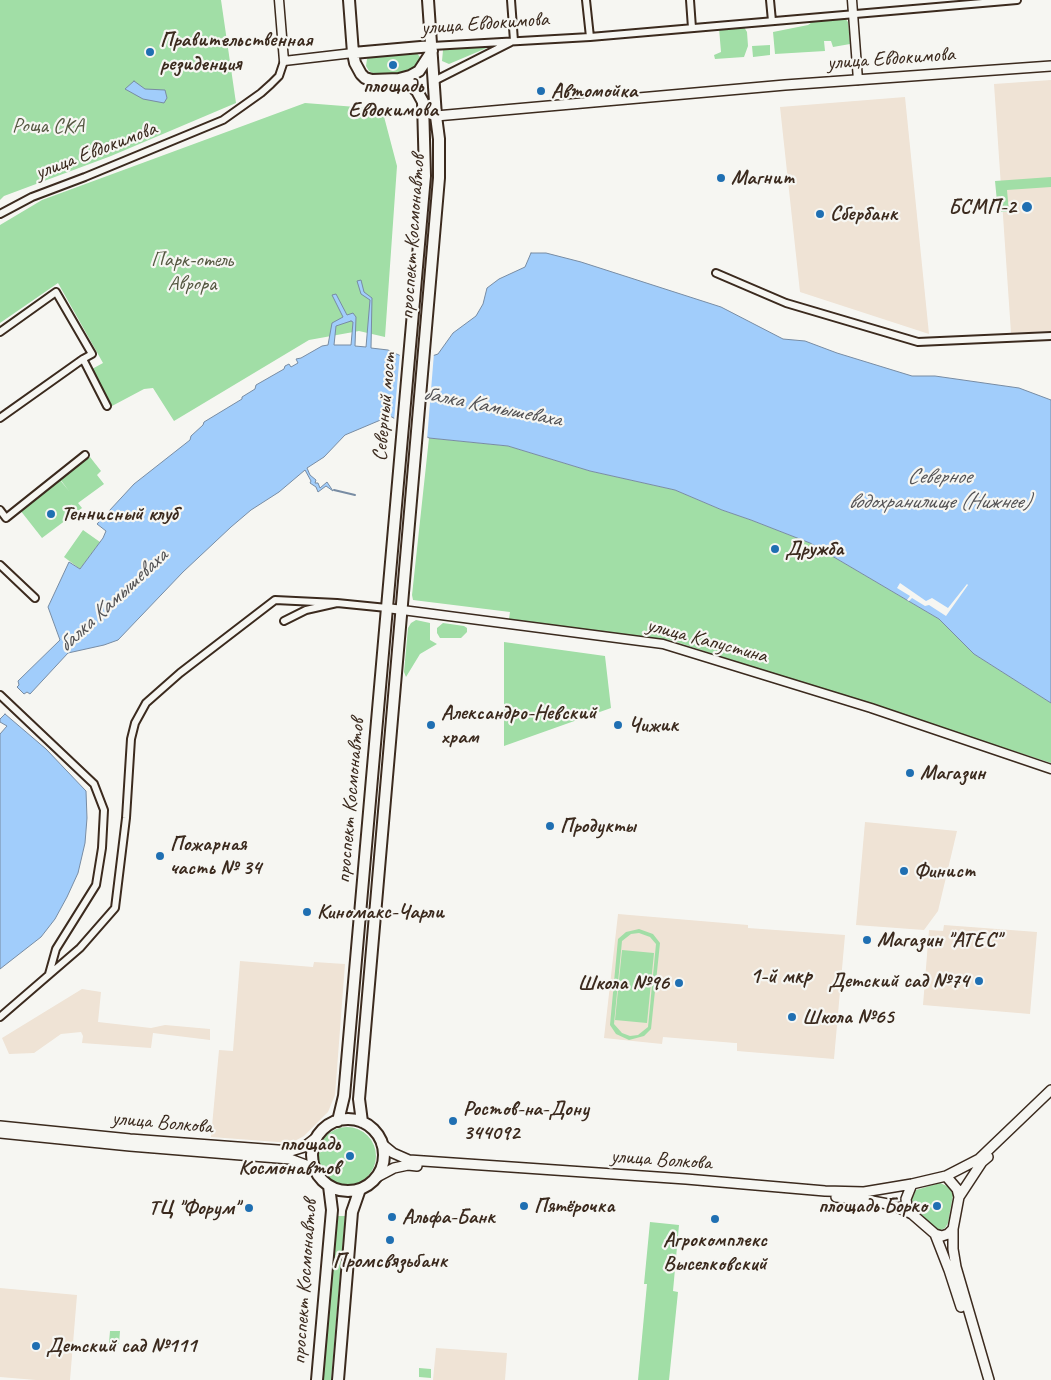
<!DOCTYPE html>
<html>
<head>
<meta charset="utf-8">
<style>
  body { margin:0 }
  canvas { display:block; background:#f6f6f2 }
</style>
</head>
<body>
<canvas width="1051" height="1380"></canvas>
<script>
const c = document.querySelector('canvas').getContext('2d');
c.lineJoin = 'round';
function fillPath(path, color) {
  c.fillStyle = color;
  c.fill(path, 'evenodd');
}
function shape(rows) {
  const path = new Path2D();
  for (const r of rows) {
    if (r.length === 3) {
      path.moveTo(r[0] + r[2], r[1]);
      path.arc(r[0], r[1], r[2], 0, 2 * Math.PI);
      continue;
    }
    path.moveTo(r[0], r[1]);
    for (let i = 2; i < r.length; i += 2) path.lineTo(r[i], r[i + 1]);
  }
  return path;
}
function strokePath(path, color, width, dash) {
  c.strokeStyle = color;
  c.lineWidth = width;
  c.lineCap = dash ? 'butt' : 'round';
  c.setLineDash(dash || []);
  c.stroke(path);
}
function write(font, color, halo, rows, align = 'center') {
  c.font = font + ' Caveat,sans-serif';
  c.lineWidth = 4.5;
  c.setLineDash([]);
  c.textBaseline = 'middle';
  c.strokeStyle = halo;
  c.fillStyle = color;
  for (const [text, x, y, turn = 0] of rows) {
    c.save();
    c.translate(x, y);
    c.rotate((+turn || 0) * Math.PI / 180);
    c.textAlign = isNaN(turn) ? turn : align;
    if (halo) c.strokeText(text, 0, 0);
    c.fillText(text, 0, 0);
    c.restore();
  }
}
fillPath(shape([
  [1051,80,1051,331,1011,333,994,84],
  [905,97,929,334,800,292,780,107],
  [865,822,957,831,938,911,924,930,856,925],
  [618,914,748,925,748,928,845,935,834,1059,737,1051,737,1043,735,1043,663,1037,662,1044,604,1038],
  [944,925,1037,932,1030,1014,923,1005,929,930,943,931],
  [240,961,313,967,314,962,345,964,335,1095,328,1112,304,1136,291,1143,211,1137,219,1050,233,1051],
  [82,989,101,992,98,1022,151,1028,165,1025,210,1029,210,1040,153,1033,151,1048,82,1043,83,1036,81,1032,61,1034,34,1053,9,1054,2,1038],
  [0,1288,77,1295,70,1380,36,1380,0,1377],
  [436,1348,507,1353,505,1380,433,1380]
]), '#efe3d5');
fillPath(shape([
  [0,0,221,0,236,103,111,156,4,196,0,200],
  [844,17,848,22,850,44,833,47,831,41,824,41,825,51,775,54,773,32,808,25,816,19],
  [744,27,747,32,748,46,744,57,715,59,714,55,721,52,719,28],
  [489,44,489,47,449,64,442,61,443,50,446,49],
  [770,45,770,55,753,57,752,46],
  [416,52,420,57,421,64,409,73,376,75,369,71,366,66,367,59,371,54],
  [305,103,382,109,397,166,385,337,359,331,309,340,174,421,153,388,144,389,112,406,92,369,103,363,58,283,0,323,0,225,42,200],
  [1051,177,1051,187,1007,190,1009,212,998,212,995,181],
  [429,438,508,446,590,471,675,490,722,510,751,520,810,543,939,619,974,654,1051,703,1051,763,670,640,509,619,510,612,413,600,412,595],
  [90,457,101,471,97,475,104,484,78,503,82,508,42,538,20,510,60,480,69,491,60,479],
  [83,530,100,542,80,569,64,557],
  [416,620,430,623,430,640,437,644,420,654,406,677,404,672,408,628,411,623],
  [443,623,464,626,467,628,467,632,461,638,440,638,437,633,437,628],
  [504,642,605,656,611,708,504,746],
  [639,929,653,934,660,943,651,1029,644,1036,629,1040,616,1034,610,1025,618,939,626,932],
  [639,933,650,937,656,944,648,1027,638,1035,630,1036,622,1033,614,1024,622,941,631,934],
  [622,950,654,953,647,1023,615,1020],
  [347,1156,29],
  [940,1183,949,1187,953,1195,948,1223,945,1228,939,1231,933,1229,913,1203,912,1199,916,1190],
  [337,1216,345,1216,331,1380,323,1380],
  [650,1222,679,1225,673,1291,678,1292,669,1380,638,1380,647,1284,644,1284],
  [110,1331,120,1331,119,1344,109,1343],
  [419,1368,431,1369,431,1378,419,1377]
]), '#a1dea6');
const water = shape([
  [134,81,145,89,165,90,167,98,164,103,143,99,125,89,134,81],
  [531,253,546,253,581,262,721,307,783,339,805,341,837,353,912,376,935,376,1019,388,1051,400,1051,703,974,654,939,619,810,543,751,520,722,510,675,490,590,471,508,446,429,438,390,416,345,435,324,457,307,468,310,475,316,480,315,483,318,483,320,488,327,482,333,491,326,486,318,492,316,487,310,483,311,481,305,470,279,492,251,510,231,527,183,572,118,640,104,645,68,653,30,694,27,692,24,694,17,687,19,685,18,681,60,640,48,607,69,562,80,569,103,538,106,531,97,524,134,484,190,440,191,436,203,425,204,422,242,399,242,397,255,389,256,385,284,369,285,366,289,364,291,367,298,363,296,359,301,358,322,346,328,345,332,323,343,317,332,295,336,294,347,315,353,313,356,317,355,346,366,347,370,300,361,294,357,281,361,280,364,292,372,298,371,348,388,350,414,362,438,354,453,333,476,316,483,304,487,288,499,279,525,267,531,253],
  [351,321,353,322,351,345,334,345,336,326,351,321],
  [5,714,46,749,86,791,87,818,85,843,78,873,67,897,55,919,41,937,0,969,0,734,7,726,0,722,0,719,5,714]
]);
fillPath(water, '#a1cdfb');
strokePath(water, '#788ca3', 1);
fillPath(shape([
  [400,352,414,359,434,353,427,440,394,421],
  [900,583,926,601,932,598,948,608,967,584,968,585,946,616,929,605,925,606,912,598,909,601,907,600,910,596,897,588]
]), '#f6f6f2');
strokePath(shape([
  [334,490,355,495]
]), '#788ca3', 2);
const minor = shape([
  [511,0,514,41],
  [586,0,590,37],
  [690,0,692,28],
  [770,0,772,21],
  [432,46,590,37,1017,0],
  [434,81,511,42],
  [0,214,32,197,85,177,223,120,261,93,271,84,279,76,284,61],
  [716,273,786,303,918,342,1051,336],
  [0,332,56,292,92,354,83,359,107,406],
  [0,418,83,359],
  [0,510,6,518,85,455],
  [0,565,35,598],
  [284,621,306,610,337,603,387,608],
  [0,695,94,784,104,810,102,848,96,885,56,949,49,974],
  [0,1017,80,948,115,908,126,818,131,739,135,723,146,703,180,673,275,600,337,603]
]);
const tertiary = shape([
  [279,0,284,61,353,53],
  [852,0,858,80],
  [387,608,663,644,871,708,1051,769]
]);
const secondary = shape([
  [424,109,425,112,436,116,785,85,1051,66],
  [0,1126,130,1139,291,1151,304,1147,317,1137],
  [0,1133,130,1146,290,1159,314,1168],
  [382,1144,393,1153,409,1160,686,1179,825,1191,864,1192,912,1184,946,1176,979,1159,1051,1090],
  [946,1176,957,1189,959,1197,953,1229,953,1249,956,1267,989,1380],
  [377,1177,394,1168,408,1165,417,1166],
  [912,1184,906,1199,907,1206,912,1214,935,1234,942,1236,948,1234,953,1229],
  [836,1197,872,1201,893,1205,912,1214],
  [959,1197,982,1162,988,1157],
  [935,1234,949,1270,961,1307]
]);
const primary = shape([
  [353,53,432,46],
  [399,79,410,76,419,71,432,51],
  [348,1155,36],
  [338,1121,344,1096,425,176,423,102,417,91,407,82,399,79,372,80,365,78,361,74,355,63,353,53,349,0],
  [362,1122,359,1099,439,178,439,139,436,116,428,0],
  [317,1380,332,1210,329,1186],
  [338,1380,352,1212,360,1189]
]);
strokePath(minor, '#3b2a1e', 10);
strokePath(tertiary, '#3b2a1e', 11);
strokePath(secondary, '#3b2a1e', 12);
strokePath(primary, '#3b2a1e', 14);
strokePath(minor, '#f6f6f2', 6);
strokePath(tertiary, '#f6f6f2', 8);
strokePath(secondary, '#f6f6f2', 9);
strokePath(primary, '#f6f6f2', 10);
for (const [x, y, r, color] of [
  [150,52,5,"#1f6fb2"],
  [393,65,5,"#1f6fb2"],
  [541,91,5,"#1f6fb2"],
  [721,178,5,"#1f6fb2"],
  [1027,207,6,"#1f6fb2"],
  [820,214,5,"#1f6fb2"],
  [51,514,5,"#1f6fb2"],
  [775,549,5,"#1f6fb2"],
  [431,725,5,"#1f6fb2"],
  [618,725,5,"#1f6fb2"],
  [910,773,5,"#1f6fb2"],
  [550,826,5,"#1f6fb2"],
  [160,856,5,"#1f6fb2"],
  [904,871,5,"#1f6fb2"],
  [307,912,5,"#1f6fb2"],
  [867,940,5,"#1f6fb2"],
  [979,981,5,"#1f6fb2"],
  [679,983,5,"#1f6fb2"],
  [792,1017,5,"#1f6fb2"],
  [453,1121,5,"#1f6fb2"],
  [350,1156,5,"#1f6fb2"],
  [524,1206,5,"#1f6fb2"],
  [937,1206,5,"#1f6fb2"],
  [249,1208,5,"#1f6fb2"],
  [392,1217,5,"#1f6fb2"],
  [715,1219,5,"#1f6fb2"],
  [390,1240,5,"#1f6fb2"],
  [36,1346,5,"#1f6fb2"]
]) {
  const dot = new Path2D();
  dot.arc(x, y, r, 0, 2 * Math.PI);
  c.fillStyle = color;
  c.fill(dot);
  strokePath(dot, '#f6f6f2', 2);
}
write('21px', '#3b2a1e', '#f6f6f2', [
  ["улица Евдокимова",485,24,-4],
  ["улица Евдокимова",891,59,-4],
  ["улица Евдокимова",96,151,-21],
  ["проспект Космонавтов",413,237,-86],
  ["Северный мост",385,407,-85],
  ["улица Капустина",707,641,15],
  ["проспект Космонавтов",351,801,-85],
  ["улица Волкова",162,1123,5],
  ["улица Волкова",661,1160,4],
  ["проспект Космонавтов",305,1282,-86]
]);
write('bold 21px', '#3b2a1e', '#f6f6f2', [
  ["Правительственная",160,40],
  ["резиденция",160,64],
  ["площадь",393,86,"center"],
  ["Евдокимова",393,110,"center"],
  ["Автомойка",551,91],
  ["Магнит",731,178],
  ["БСМП-2",1016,207,"right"],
  ["Сбербанк",830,214],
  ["Теннисный клуб",61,514],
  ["Дружба",785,549],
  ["Александро-Невский",441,713],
  ["храм",441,737],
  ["Чижик",628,725],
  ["Магазин",920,773],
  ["Продукты",560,826],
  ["Пожарная",170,844],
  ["часть № 34",170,868],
  ["Финист",914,871],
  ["Киномакс-Чарли",317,912],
  ["Магазин \"АТЕС\"",877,940],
  ["Детский сад №74",969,981,"right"],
  ["Школа №96",669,983,"right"],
  ["Школа №65",802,1017],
  ["Ростов-на-Дону",463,1109],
  ["344092",463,1133],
  ["площадь",340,1144,"right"],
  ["Космонавтов",340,1168,"right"],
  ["Пятёрочка",534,1206],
  ["площадь Борко",927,1206,"right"],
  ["ТЦ \"Форум\"",239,1208,"right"],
  ["Альфа-Банк",402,1217],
  ["Агрокомплекс",715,1240,"center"],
  ["Выселковский",715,1264,"center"],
  ["Промсвязьбанк",390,1261,"center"],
  ["Детский сад №111",46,1346]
], 'left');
write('21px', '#545740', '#f6f6f2', [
  ["Роща СКА",48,126],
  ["Парк-отель",192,260],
  ["Аврора",192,284]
]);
write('italic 22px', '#545355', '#f6f6f2', [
  ["балка Камышеваха",492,407,11],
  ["Северное",939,477],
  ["водохранилище (Нижнее)",939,502],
  ["балка Камышеваха",113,601,-43]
]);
write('bold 22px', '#3b2a1e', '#f6f6f2', [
  ["1-й мкр",781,977]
]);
</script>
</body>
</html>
